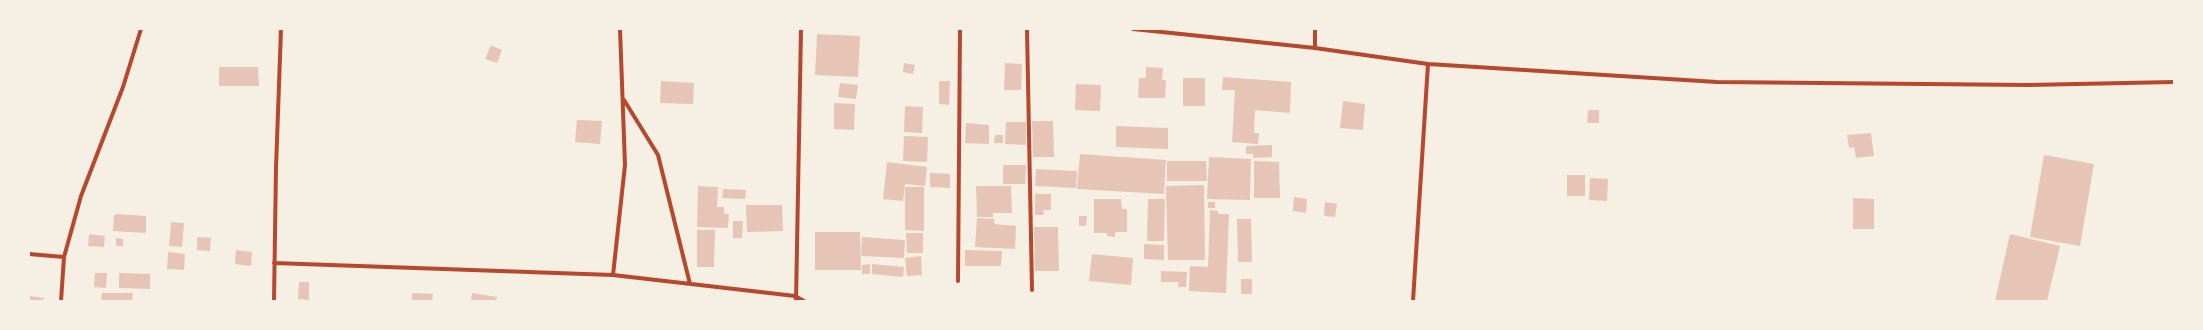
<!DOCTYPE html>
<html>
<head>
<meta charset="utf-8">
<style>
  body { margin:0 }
  #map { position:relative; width:2203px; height:330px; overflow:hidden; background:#f6efe4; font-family:"PT Sans Narrow",sans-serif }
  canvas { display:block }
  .frame { position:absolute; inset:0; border:30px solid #f6efe4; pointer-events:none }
</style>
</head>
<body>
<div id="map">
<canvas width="2203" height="330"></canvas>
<div class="frame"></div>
</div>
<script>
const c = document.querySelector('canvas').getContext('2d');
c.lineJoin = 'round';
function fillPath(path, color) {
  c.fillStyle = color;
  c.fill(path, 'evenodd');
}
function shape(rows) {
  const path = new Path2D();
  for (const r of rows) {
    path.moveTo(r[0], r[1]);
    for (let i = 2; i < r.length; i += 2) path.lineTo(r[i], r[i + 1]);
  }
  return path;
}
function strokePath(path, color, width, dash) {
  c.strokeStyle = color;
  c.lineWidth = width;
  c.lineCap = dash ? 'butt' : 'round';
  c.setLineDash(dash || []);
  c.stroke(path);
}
fillPath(shape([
  [817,34,860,36,858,77,815,75],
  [491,45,502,50,497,63,485,59],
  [904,63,915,65,913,74,903,72],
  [1005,63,1022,64,1021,90,1004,90],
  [219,67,258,67,259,86,219,86],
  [1146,67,1163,68,1162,80,1166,80,1165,98,1138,98,1139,78,1146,78],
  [1223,77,1291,82,1290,113,1255,110,1254,133,1259,133,1258,144,1232,142,1235,90,1222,90],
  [1183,78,1205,78,1205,106,1183,106],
  [661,81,694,83,693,104,660,103],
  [939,81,950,81,949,105,939,104],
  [840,83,858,85,856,99,838,97],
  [1076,84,1101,85,1100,111,1075,110],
  [1343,101,1365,104,1363,130,1340,128],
  [834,103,855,104,854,130,834,129],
  [905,106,923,107,922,133,904,132],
  [1588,110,1599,110,1599,123,1587,123],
  [577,120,602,121,600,144,575,142],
  [1032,121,1053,121,1054,157,1033,157],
  [1006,122,1026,122,1026,145,1005,144],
  [966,123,989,125,989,144,965,143],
  [1116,126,1168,128,1168,149,1116,147],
  [1871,133,1874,156,1856,158,1854,147,1849,148,1847,135],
  [995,135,1003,135,1003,143,994,143],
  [904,136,928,137,927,162,903,161],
  [1272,145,1272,157,1253,158,1253,154,1246,154,1246,146],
  [1080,154,1166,160,1164,194,1077,189],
  [2044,155,2094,164,2080,246,2030,237],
  [1209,157,1251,159,1250,200,1207,199],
  [1167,161,1206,161,1207,181,1167,181],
  [1254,161,1279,162,1280,198,1254,198],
  [887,162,927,167,925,186,905,184,903,201,883,199],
  [1003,165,1026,165,1025,184,1003,184],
  [1036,169,1077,171,1076,188,1035,186],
  [930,173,950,174,950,188,930,187],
  [1567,175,1585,175,1585,196,1567,196],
  [1590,178,1608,179,1607,201,1589,200],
  [1204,185,1205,260,1168,260,1166,186],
  [698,186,718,187,717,207,724,207,724,214,729,214,728,228,697,227],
  [976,186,1011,186,1012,213,993,213,993,217,977,217],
  [905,187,924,187,924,231,905,230],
  [723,189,746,190,745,199,722,198],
  [1035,194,1051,194,1051,210,1043,210,1044,215,1035,215],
  [1294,197,1307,199,1306,213,1293,211],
  [1853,198,1874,199,1874,229,1853,229],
  [1094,199,1121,199,1122,209,1127,209,1127,232,1115,232,1115,237,1107,236,1107,233,1094,233],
  [1148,199,1165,199,1164,241,1147,241],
  [1208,202,1215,202,1215,208,1208,208],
  [1325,202,1337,204,1335,217,1324,216],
  [746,205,782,205,783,231,747,232],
  [1210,210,1218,211,1218,214,1229,214,1226,293,1189,291,1190,266,1208,267],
  [117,214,146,216,146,233,113,231,114,215],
  [1079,216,1087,216,1086,226,1079,226],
  [977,218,994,219,994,224,1016,226,1015,249,975,247],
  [1237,219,1251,219,1252,262,1238,262],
  [733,221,743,221,742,238,733,238],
  [171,222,184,223,182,247,169,246],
  [1034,227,1058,227,1059,271,1035,271],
  [697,230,715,230,714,267,697,267],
  [815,232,860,232,861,270,815,270],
  [906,233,923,233,923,253,907,253],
  [89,234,105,236,104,247,88,246],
  [2010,234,2060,246,2047,301,1995,301],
  [197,237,211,238,210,251,197,250],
  [862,237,905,240,904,258,861,256],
  [116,238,123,239,123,246,116,246],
  [1144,244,1164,245,1164,260,1144,259],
  [236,250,252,252,251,266,235,264],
  [965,250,1002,251,1001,266,965,266],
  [168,252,185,254,184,270,167,269],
  [1092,254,1133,258,1131,285,1089,281],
  [921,256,922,275,907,276,905,258],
  [870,264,870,274,862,274,862,265],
  [872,264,904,267,903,277,872,274],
  [1161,271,1187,272,1186,287,1178,287,1179,282,1161,282],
  [95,273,107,273,106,288,94,287],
  [119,273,150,274,150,289,119,288],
  [1241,279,1252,279,1252,294,1241,294],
  [299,282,309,282,309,300,298,299],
  [102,293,133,293,132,301,101,301],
  [412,293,433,294,432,301,412,301],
  [472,293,497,297,496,301,471,301],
  [30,296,44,298,43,301,30,301]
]), '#e6c5b7');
strokePath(shape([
  [620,29,625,165,613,275,795,296,804,301],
  [1027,29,1032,290],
  [1133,29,1315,48,1428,64,1717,82,2028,85,2174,82],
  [1315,29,1315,48],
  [624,100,658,155,690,284],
  [29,254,64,257,81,196,123,87,141,29],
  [274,263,613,275],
  [958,281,960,29],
  [61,301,64,257],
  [274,301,276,168,281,29],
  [796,301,801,29],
  [1413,301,1428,64]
]), '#b5482f', 4);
</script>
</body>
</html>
